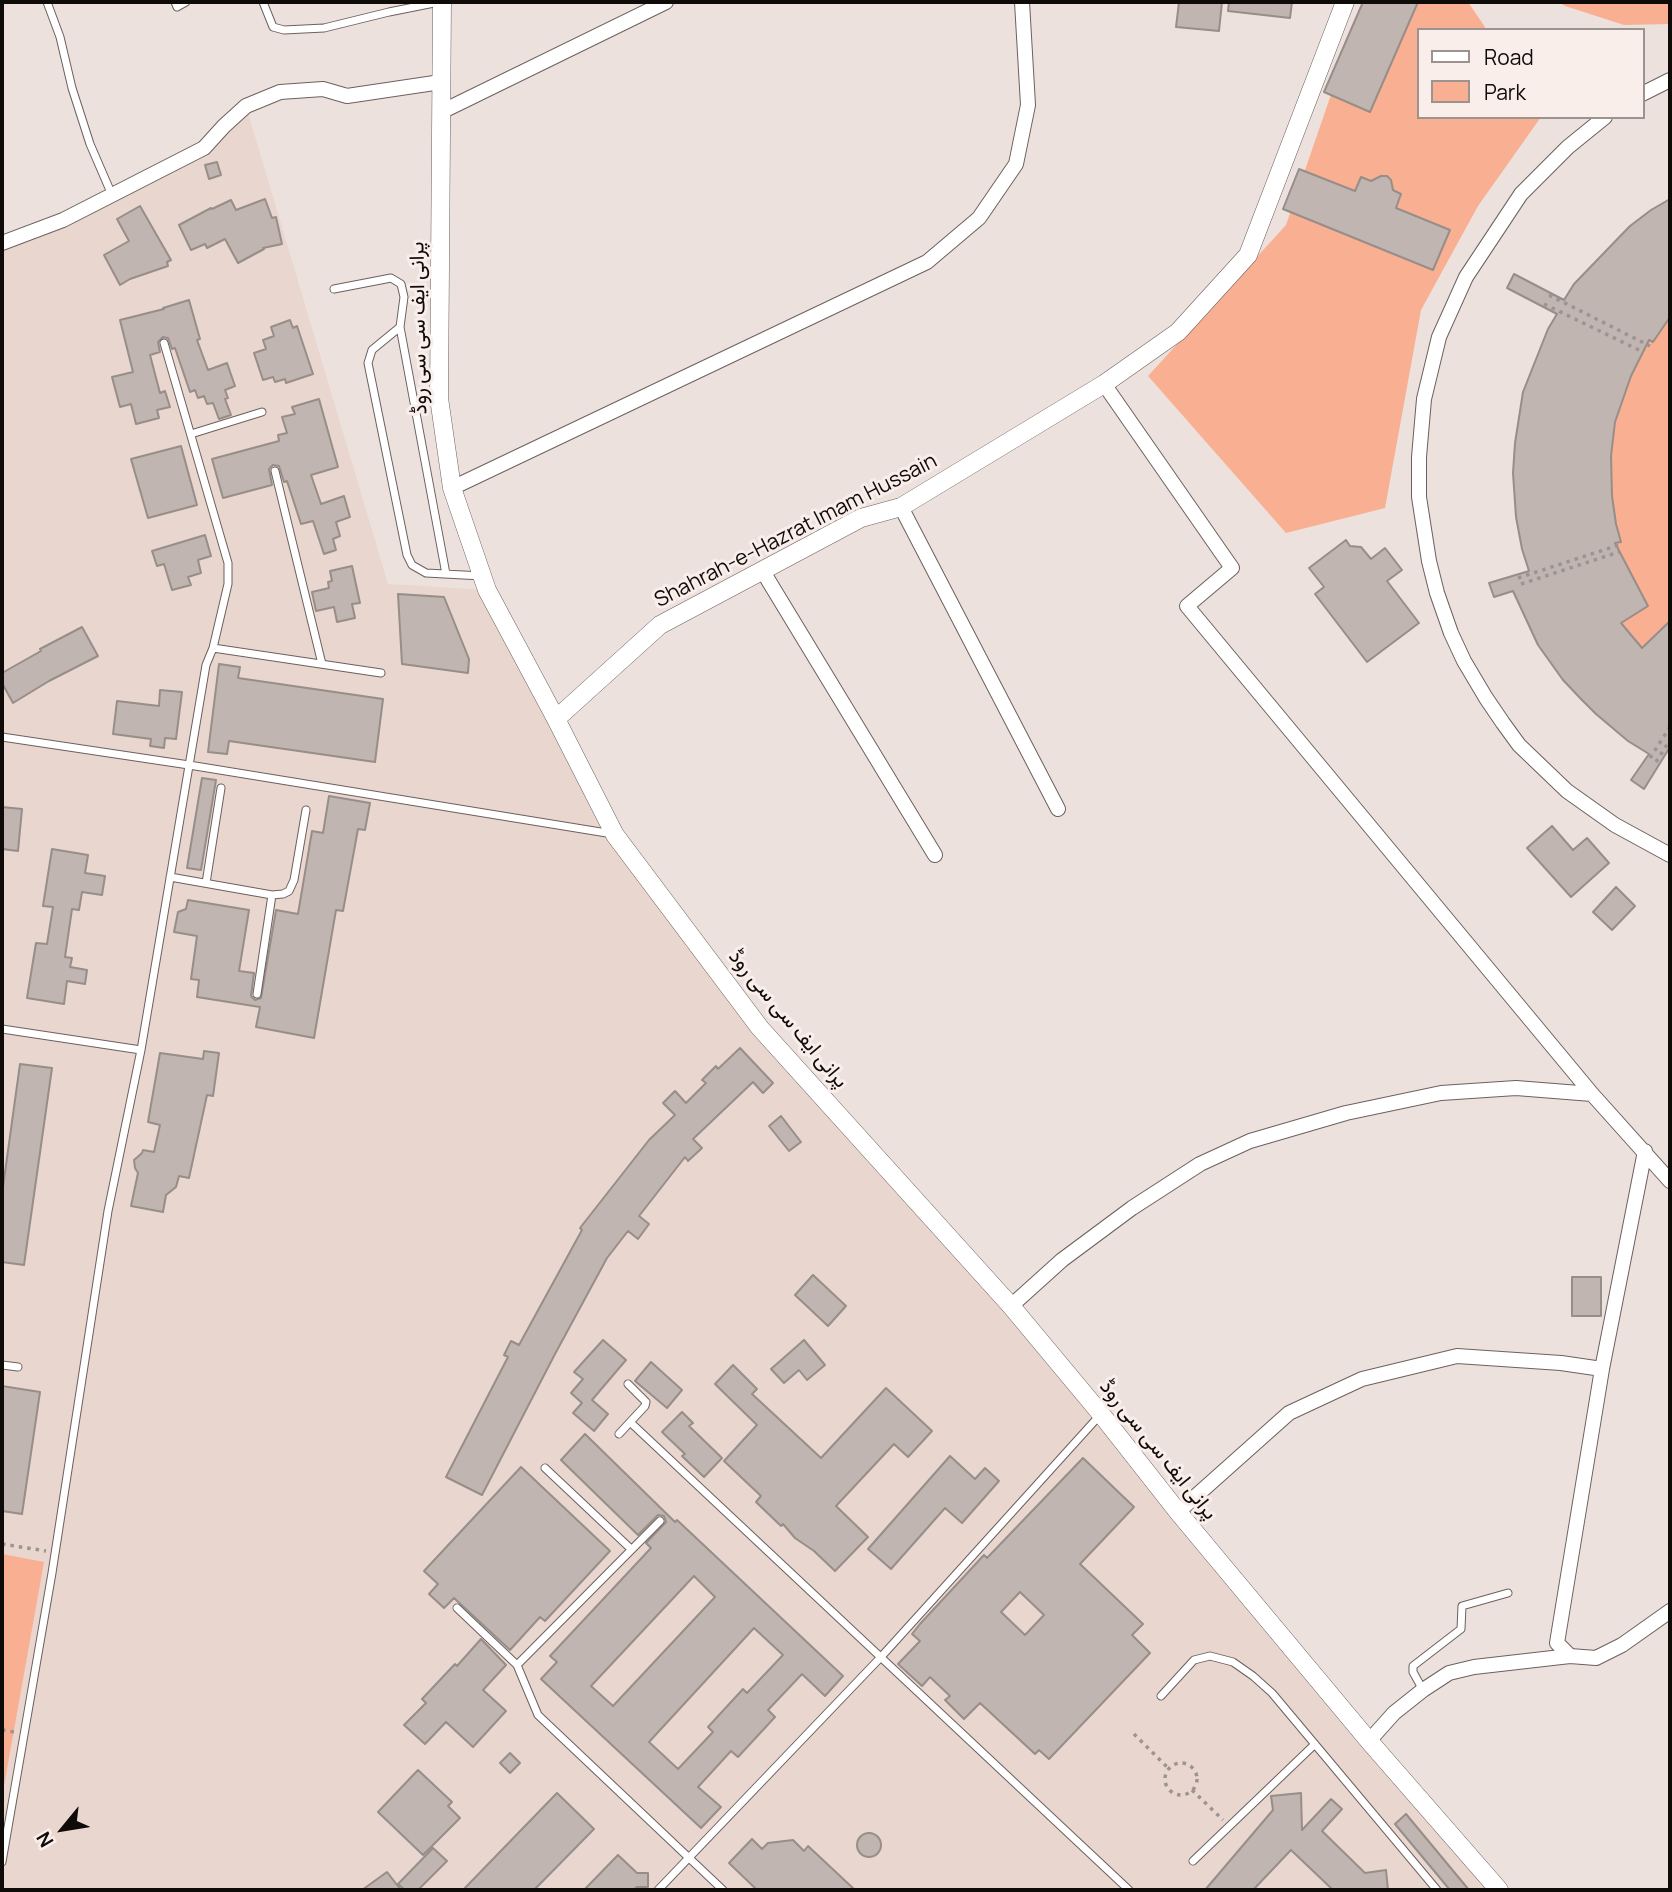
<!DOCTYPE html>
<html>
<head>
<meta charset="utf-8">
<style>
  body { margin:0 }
  #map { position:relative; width:1672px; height:1892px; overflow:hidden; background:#ece1dd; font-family:Manrope,sans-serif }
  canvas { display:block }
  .frame { position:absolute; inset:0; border:4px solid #0e0b09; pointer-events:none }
  .legend { position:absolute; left:1417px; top:28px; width:228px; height:91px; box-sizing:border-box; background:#faeeea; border:2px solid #9c9390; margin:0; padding:9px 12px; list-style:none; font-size:21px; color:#0e0b09 }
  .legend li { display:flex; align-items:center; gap:14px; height:35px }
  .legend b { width:35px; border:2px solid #9c9390 }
  .north { position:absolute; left:28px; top:1794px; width:70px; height:70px; -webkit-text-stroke:5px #faeeea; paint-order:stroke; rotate:240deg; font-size:19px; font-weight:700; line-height:28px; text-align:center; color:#0e0b09 }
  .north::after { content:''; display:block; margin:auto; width:24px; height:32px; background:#0e0b09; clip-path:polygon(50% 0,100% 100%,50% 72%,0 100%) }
</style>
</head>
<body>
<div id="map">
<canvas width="1672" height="1892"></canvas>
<div class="frame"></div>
<ul class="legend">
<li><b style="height:9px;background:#fff"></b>Road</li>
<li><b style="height:19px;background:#f9b092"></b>Park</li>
</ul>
<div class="north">N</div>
</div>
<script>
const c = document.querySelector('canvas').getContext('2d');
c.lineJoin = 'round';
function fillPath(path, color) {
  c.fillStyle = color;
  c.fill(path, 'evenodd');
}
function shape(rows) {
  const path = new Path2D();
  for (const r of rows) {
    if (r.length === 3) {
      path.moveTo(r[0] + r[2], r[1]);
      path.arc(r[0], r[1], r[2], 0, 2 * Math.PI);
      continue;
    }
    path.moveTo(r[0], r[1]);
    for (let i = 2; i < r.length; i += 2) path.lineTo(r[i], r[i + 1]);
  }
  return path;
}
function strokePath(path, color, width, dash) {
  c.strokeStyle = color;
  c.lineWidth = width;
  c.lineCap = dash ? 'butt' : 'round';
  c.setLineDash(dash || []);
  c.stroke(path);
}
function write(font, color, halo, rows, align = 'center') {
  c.font = font + ' Manrope,Vazirmatn,sans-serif';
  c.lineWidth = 6;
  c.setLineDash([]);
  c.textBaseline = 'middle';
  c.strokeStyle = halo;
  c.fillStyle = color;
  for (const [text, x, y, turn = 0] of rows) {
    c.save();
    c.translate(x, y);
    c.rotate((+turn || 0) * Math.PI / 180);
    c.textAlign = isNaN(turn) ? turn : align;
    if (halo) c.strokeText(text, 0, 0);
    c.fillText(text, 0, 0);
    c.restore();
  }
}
fillPath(shape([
  [246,106,388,584,487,590,615,835,760,1028,1011,1306,1497,1890,2,1890,2,242,204,148]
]), '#e9d6ce');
fillPath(shape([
  [1363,2,1468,2,1487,30,1418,30,1418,117,1541,117,1478,206,1421,310,1385,508,1286,533,1148,376,1286,225],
  [1559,2,1670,2,1670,24,1624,25,1565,6],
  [1670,204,1670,738,1636,713,1558,616,1661,210],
  [2,1554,44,1562,2,1797]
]), '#f9b092');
const building = shape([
  [1179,2,1222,2,1219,31,1176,27,1179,2],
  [1229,2,1292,2,1290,18,1228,11,1229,2],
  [1363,2,1418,2,1370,112,1324,92,1363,2],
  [217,162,221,175,209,179,205,165,217,162],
  [1299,169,1355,191,1361,177,1371,181,1381,176,1387,176,1391,180,1393,190,1401,194,1396,208,1450,230,1433,270,1283,209,1299,169],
  [265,199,272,218,276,217,282,244,263,248,264,249,238,263,225,239,207,248,205,244,191,250,179,225,211,208,212,209,231,200,236,210,265,199],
  [1670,199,1670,317,1653,342,1649,340,1631,376,1615,422,1611,456,1612,496,1616,524,1621,542,1615,543,1648,606,1621,623,1642,648,1670,621,1670,747,1644,789,1631,780,1649,754,1628,741,1596,714,1581,699,1563,680,1538,645,1513,591,1494,597,1489,583,1529,571,1522,549,1516,517,1513,473,1515,443,1523,392,1548,329,1557,314,1507,288,1514,274,1564,300,1574,284,1630,226,1651,210,1670,199],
  [140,206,171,260,167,262,168,266,130,279,120,285,104,255,129,241,117,219,140,206],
  [189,300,200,339,197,340,208,370,227,363,235,386,225,390,228,398,225,399,231,415,219,419,213,403,207,404,204,396,198,398,195,390,190,392,175,348,172,349,168,338,163,337,158,342,160,352,150,355,160,393,165,391,170,407,157,410,159,418,136,424,131,404,120,407,112,377,133,372,120,320,164,309,163,308,189,300],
  [290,320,293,328,297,326,313,374,286,383,285,379,275,382,273,377,263,380,254,353,266,349,263,340,274,336,271,327,290,320],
  [319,399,338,467,311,475,321,504,344,496,350,517,336,522,340,536,333,539,336,550,324,554,313,521,301,524,287,481,284,482,279,466,273,465,269,469,272,485,223,498,212,459,279,441,278,435,287,433,282,417,295,414,292,407,319,399],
  [181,446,197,505,148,518,131,459,181,446],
  [205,535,211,556,198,560,201,573,188,577,191,585,172,590,164,564,157,566,152,551,205,535],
  [1346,540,1350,546,1361,547,1371,559,1385,548,1402,570,1387,581,1419,623,1367,662,1315,594,1324,587,1309,568,1346,540],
  [352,566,360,603,352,604,355,618,337,622,334,607,316,611,312,592,329,588,328,582,332,581,330,571,352,566],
  [398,594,444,597,469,659,468,673,402,664,398,594],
  [82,627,98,656,49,681,13,703,2,683,2,673,41,651,40,649,82,627],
  [219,664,240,667,238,678,383,699,375,762,229,741,227,754,208,752,219,664],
  [160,690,182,692,176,739,165,738,164,748,150,746,151,739,113,734,117,701,159,706,160,690],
  [202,778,216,780,201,870,187,868,202,778],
  [329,796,370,803,365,830,358,829,343,911,336,910,314,1038,256,1027,260,1007,197,997,199,980,191,979,197,936,174,932,178,912,186,909,188,900,249,910,239,971,254,973,251,996,255,1000,261,998,276,910,298,914,312,831,323,833,329,796],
  [2,807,22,809,18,851,2,849,2,807],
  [1552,826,1573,850,1587,838,1609,863,1571,897,1527,848,1552,826],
  [52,849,88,855,85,873,105,876,102,895,82,892,79,910,72,909,65,957,72,958,70,967,87,970,85,984,67,981,64,1004,27,998,36,943,47,944,53,907,43,906,52,849],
  [1616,887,1635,906,1612,930,1593,912,1616,887],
  [740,1048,773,1083,763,1093,753,1082,693,1139,702,1148,688,1161,685,1157,639,1216,649,1224,638,1239,628,1231,607,1258,555,1354,482,1495,446,1477,508,1357,504,1355,511,1341,519,1345,582,1230,580,1228,649,1140,675,1115,663,1103,675,1091,686,1103,706,1083,702,1080,716,1066,718,1069,740,1048],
  [204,1051,219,1053,213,1096,207,1095,189,1178,179,1176,176,1187,166,1195,163,1212,131,1206,138,1173,135,1168,134,1160,142,1153,143,1150,154,1152,160,1125,148,1122,160,1053,203,1059,204,1051],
  [20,1064,52,1068,24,1265,2,1262,2,1194,20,1064],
  [781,1116,801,1142,789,1151,769,1126,781,1116],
  [813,1275,846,1306,828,1326,795,1295,813,1275],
  [1572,1277,1601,1277,1601,1316,1572,1316,1572,1277],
  [603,1340,626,1360,592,1400,608,1414,594,1431,573,1413,582,1403,571,1393,583,1379,574,1372,603,1340],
  [804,1340,825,1365,807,1380,799,1370,784,1383,771,1369,804,1340],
  [651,1362,682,1390,667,1408,635,1381,651,1362],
  [733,1365,757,1389,752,1394,821,1458,886,1388,932,1431,908,1457,894,1444,836,1506,868,1537,835,1571,814,1551,795,1538,783,1524,781,1526,756,1502,761,1496,724,1461,757,1425,715,1384,733,1365],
  [2,1386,40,1392,22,1514,2,1511,2,1386],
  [682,1412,693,1423,689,1426,722,1458,704,1477,682,1456,685,1454,662,1432,682,1412],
  [585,1434,675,1522,677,1520,843,1676,825,1696,802,1674,768,1710,775,1717,738,1757,731,1751,698,1787,721,1807,701,1828,541,1679,557,1662,550,1656,651,1548,646,1543,666,1522,664,1516,658,1515,638,1535,561,1460,585,1434],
  [694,1576,715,1597,613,1706,591,1686,694,1576],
  [754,1628,783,1655,747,1693,743,1689,708,1727,713,1732,678,1769,649,1742,754,1628],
  [950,1456,975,1479,985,1468,999,1481,962,1523,945,1508,891,1569,868,1549,950,1456],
  [1083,1458,1134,1507,1080,1564,1143,1624,1132,1635,1150,1653,1049,1759,1039,1750,1035,1754,980,1703,964,1719,945,1700,950,1696,930,1677,922,1686,898,1664,920,1641,912,1634,920,1624,984,1555,987,1558,1083,1458],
  [1020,1592,1044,1615,1025,1635,1001,1612,1020,1592],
  [521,1467,610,1551,545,1621,540,1617,510,1650,454,1598,444,1608,429,1594,438,1584,424,1571,521,1467],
  [481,1639,506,1665,483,1690,506,1711,473,1747,446,1722,425,1744,404,1725,426,1703,422,1699,455,1664,457,1666,481,1639],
  [510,1753,520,1763,510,1773,500,1763,510,1753],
  [418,1770,452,1802,448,1806,460,1818,423,1855,378,1812,418,1770],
  [557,1793,594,1829,534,1890,463,1890,557,1793],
  [1301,1793,1302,1830,1331,1799,1342,1809,1322,1831,1365,1873,1386,1870,1388,1890,1333,1890,1291,1850,1253,1890,1205,1890,1273,1810,1271,1796,1301,1793],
  [1406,1814,1469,1890,1450,1890,1395,1824,1406,1814],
  [869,1845,12],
  [752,1839,762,1849,768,1843,793,1840,804,1851,808,1846,855,1890,757,1890,729,1863,752,1839],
  [433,1848,447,1861,418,1890,405,1890,398,1884,433,1848],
  [618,1855,637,1873,648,1873,648,1887,637,1887,633,1890,584,1890,618,1855],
  [387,1872,401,1890,362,1890,387,1872]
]);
fillPath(building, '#c0b5b1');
strokePath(building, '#978d89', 2);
const service = shape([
  [47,2,60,37,72,88,90,144,112,195],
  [175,2,177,7,186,2],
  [263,2,273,27,284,30,324,28,389,12,439,2],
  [334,289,391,278,401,284,404,297,400,327,372,350,368,363,407,555,412,565,426,573,482,576],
  [400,327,446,574],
  [191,434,262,412],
  [275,471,322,664],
  [213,648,381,673],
  [2,737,189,765,613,834],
  [170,877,272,895,283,894,289,891,294,880,306,810],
  [206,883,221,788],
  [257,994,272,895],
  [2,1029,141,1050],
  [2,1365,18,1367],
  [630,1422,1129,1890],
  [619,1434,645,1406,646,1402,628,1384],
  [545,1468,631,1549],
  [457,1608,517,1665,538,1715,723,1890],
  [517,1665,660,1521],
  [1423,1690,1413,1672,1413,1666,1461,1629,1462,1606,1508,1593],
  [1161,1696,1194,1660,1210,1656,1233,1662,1253,1676,1272,1693,1437,1890],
  [1193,1861,1314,1745],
  [2,1862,52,1573,108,1211,141,1050,206,665,213,648,228,584,228,563,164,343],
  [658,1890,881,1657,1100,1415]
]);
const minor = shape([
  [1642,94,1670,80],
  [441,112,666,2],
  [1605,117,1568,147,1521,194,1466,277,1439,337,1424,399,1419,457,1419,497,1429,561,1437,593,1451,633,1464,661,1486,698,1503,723,1519,745,1567,791,1615,825,1670,855],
  [2,243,63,220,204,148,224,126,246,106,280,92,323,89,347,96,441,82],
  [1104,384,1232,568,1187,606,1592,1094,1670,1181],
  [452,488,927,262,979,218,1016,164,1028,105,1022,2],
  [901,507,1058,809],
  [762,570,935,855],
  [1011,1306,1062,1260,1132,1208,1200,1164,1250,1141,1346,1113,1441,1093,1516,1088,1592,1094],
  [1602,1369,1645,1151],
  [1178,1512,1289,1413,1362,1379,1457,1356,1561,1363,1602,1369,1557,1643,1570,1656,1596,1658,1622,1645,1670,1611],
  [1369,1741,1394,1713,1423,1690,1449,1673,1474,1667,1570,1656]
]);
const tertiary = shape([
  [442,2,439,398,452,488,487,590,556,719,615,835,760,1028,1011,1306,1101,1414,1178,1512,1369,1741,1499,1890],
  [556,719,660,625,861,518,901,507,1104,384,1178,332,1248,255,1345,2]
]);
strokePath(service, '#6b615e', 9);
strokePath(minor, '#6b615e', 16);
strokePath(tertiary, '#6b615e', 19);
strokePath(shape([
  [1549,295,1650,346],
  [1544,304,1643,352],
  [1518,578,1622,544],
  [1521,584,1619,552],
  [1650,758,1670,727],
  [1656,762,1670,740],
  [2,1544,46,1551],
  [2,1730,14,1732],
  [1134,1734,1169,1769],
  [1181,1779,16],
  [1192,1790,1223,1820]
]), '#9c9491', 3.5, [3.5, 5]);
strokePath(service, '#fff', 7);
strokePath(minor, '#fff', 14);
strokePath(tertiary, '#fff', 18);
write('21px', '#0e0b09', '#faeeea', [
  ["پرانی ایف سی سی روڈ",419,328,-91],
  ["Shahrah-e-Hazrat Imam Hussain",796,531,-27],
  ["پرانی ایف سی سی روڈ",788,1019,50],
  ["پرانی ایف سی سی روڈ",1158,1450,51]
]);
</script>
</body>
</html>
